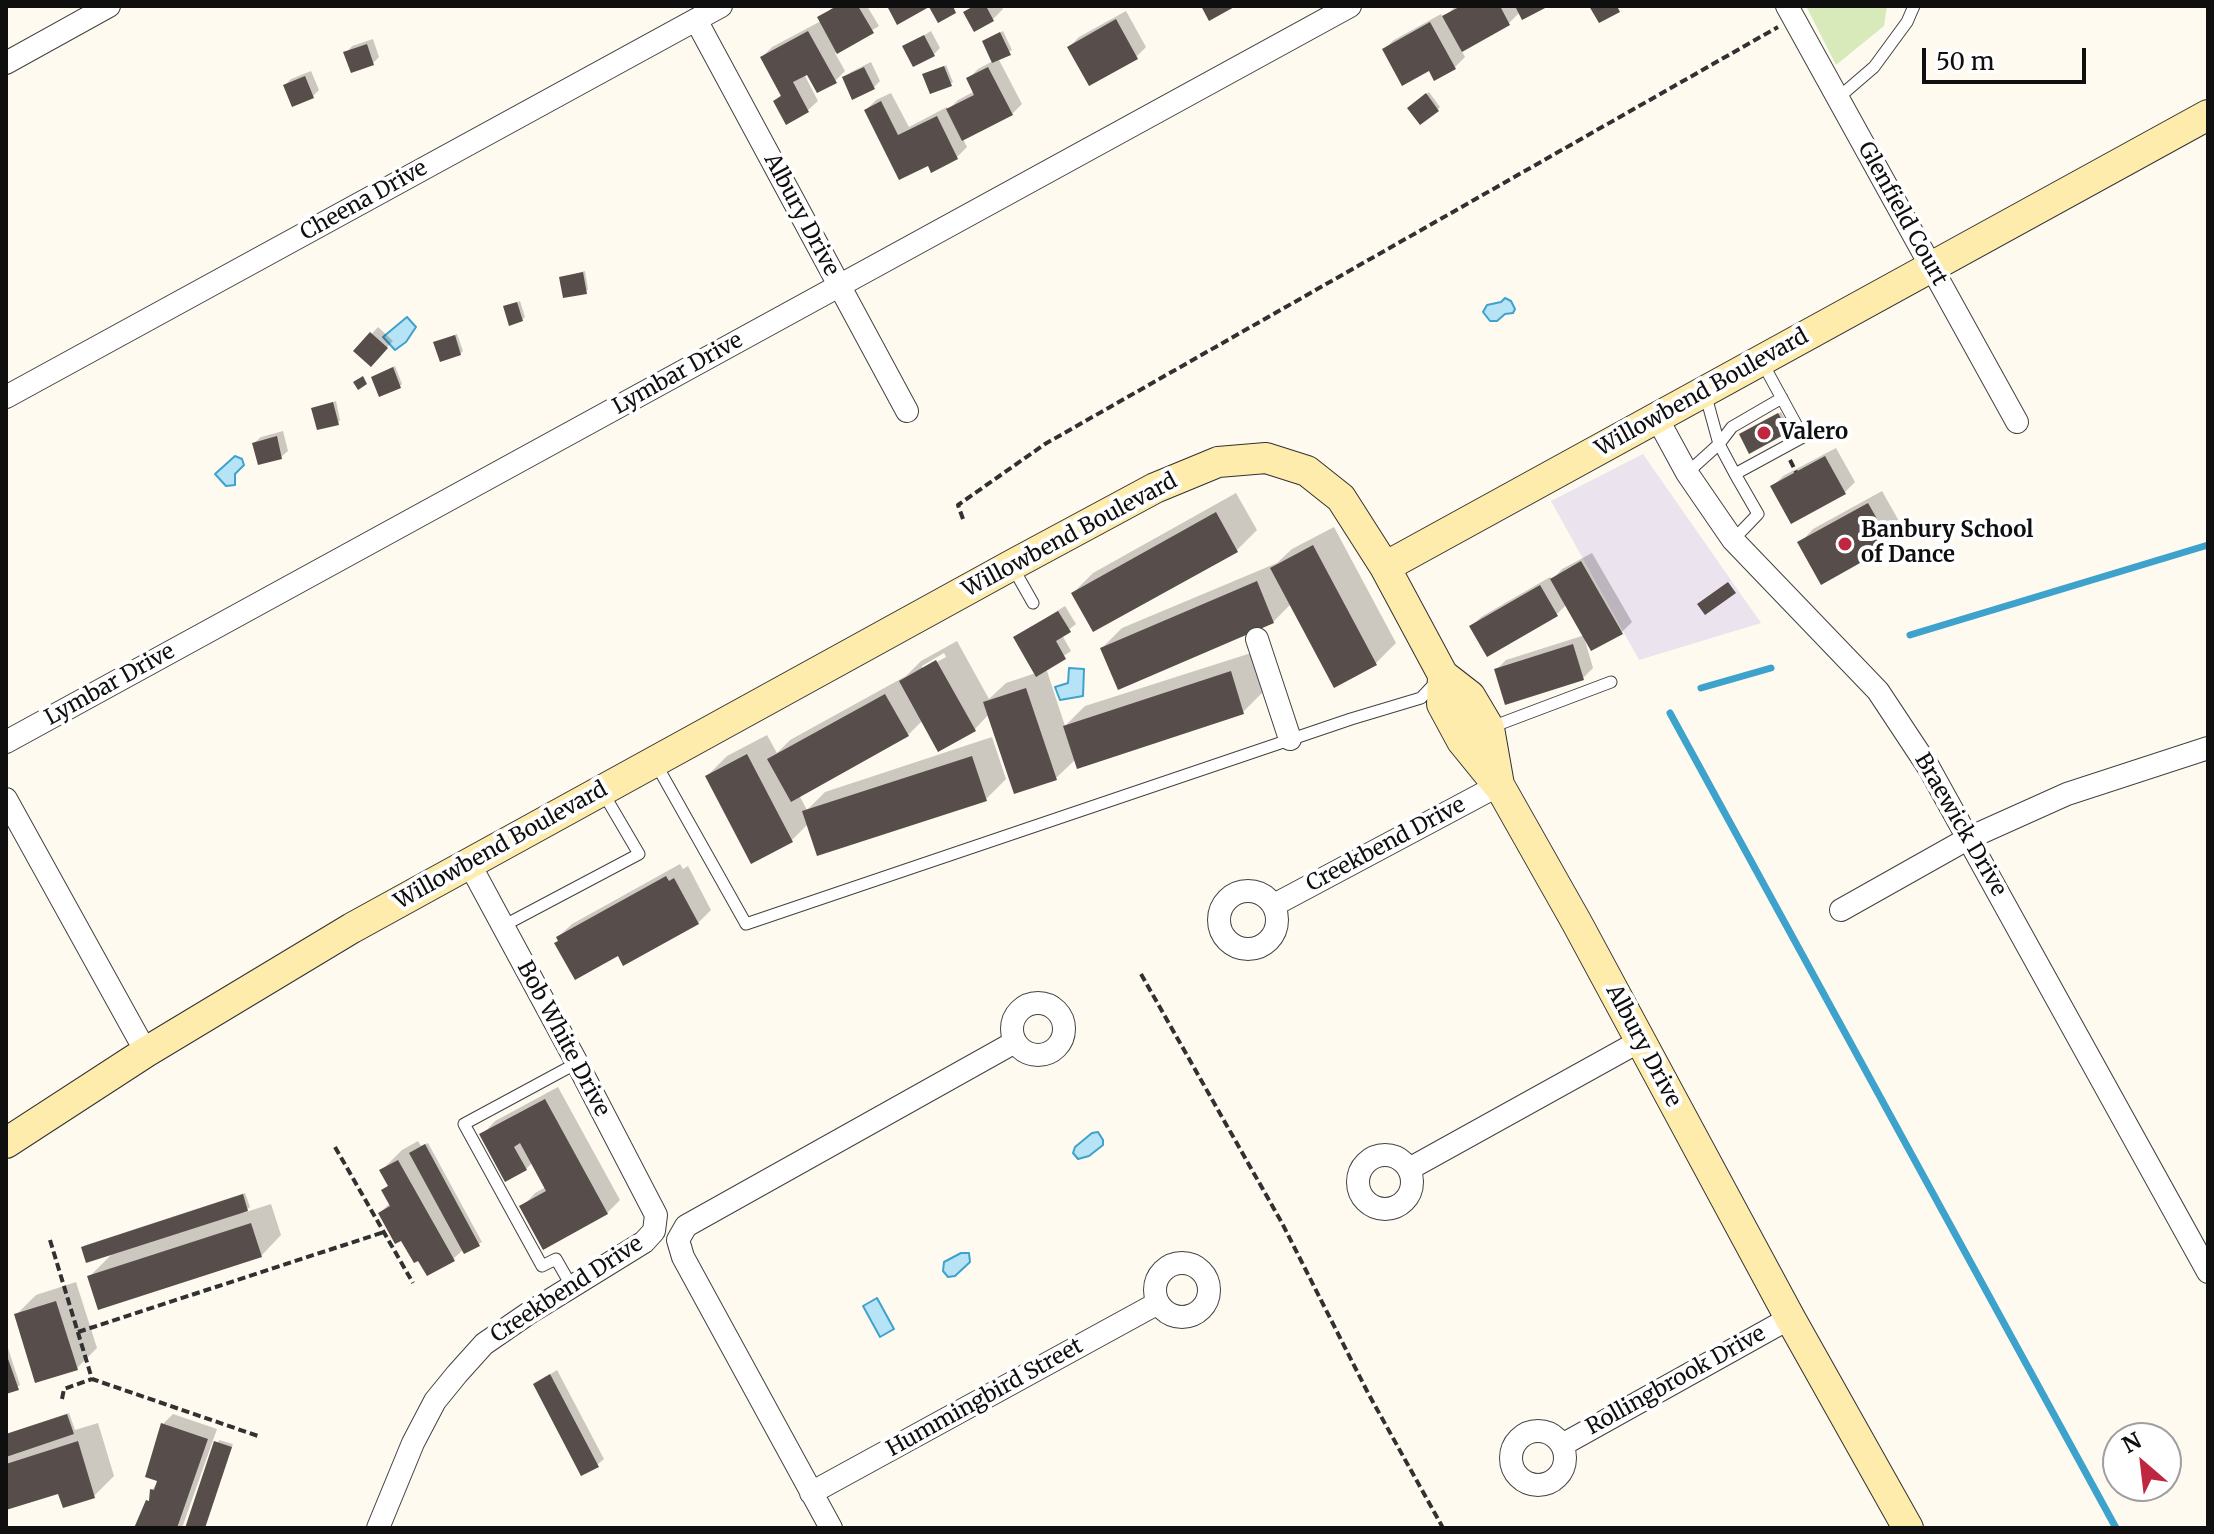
<!DOCTYPE html>
<html>
<head>
<meta charset="utf-8">
<style>
  body { margin:0 }
  #map { position:relative; width:2214px; height:1534px; overflow:hidden; background:#fffaf0; font-family:Merriweather,serif }
  canvas { display:block }
  .frame { position:absolute; inset:0; border:8px solid #0f0f0f; pointer-events:none }
  .north { position:absolute; left:2102px; top:1422px; width:80px; height:80px; box-sizing:border-box; background:#fff; border:2px solid #9f9f9f; border-radius:50%; rotate:332deg; font-size:22px; font-weight:700; line-height:32px; text-align:center; color:#0f0f0f }
  .north::after { content:''; display:block; margin:auto; width:28px; height:36px; background:#be273f; clip-path:polygon(50% 0,100% 100%,50% 72%,0 100%) }
  .scale { position:absolute; left:1922px; top:48px; width:164px; height:36px; box-sizing:border-box; border:4px solid #0f0f0f; border-top:0; padding-left:10px; font-size:24px; line-height:28px; white-space:nowrap; color:#0f0f0f; -webkit-text-stroke:6px #fff; paint-order:stroke }
</style>
</head>
<body>
<div id="map">
<canvas width="2214" height="1534"></canvas>
<div class="frame"></div>
<div class="north">N</div>
<div class="scale">50 m</div>
</div>
<script>
const c = document.querySelector('canvas').getContext('2d');
c.lineJoin = 'round';
function fillPath(path, color) {
  c.fillStyle = color;
  c.fill(path, 'evenodd');
}
function shape(rows) {
  const path = new Path2D();
  for (const r of rows) {
    if (r.length === 3) {
      path.moveTo(r[0] + r[2], r[1]);
      path.arc(r[0], r[1], r[2], 0, 2 * Math.PI);
      continue;
    }
    path.moveTo(r[0], r[1]);
    for (let i = 2; i < r.length; i += 2) path.lineTo(r[i], r[i + 1]);
  }
  return path;
}
function strokePath(path, color, width, dash) {
  c.strokeStyle = color;
  c.lineWidth = width;
  c.lineCap = dash ? 'butt' : 'round';
  c.setLineDash(dash || []);
  c.stroke(path);
}
function write(font, color, halo, rows, align = 'center') {
  c.font = font + ' Merriweather,serif';
  c.lineWidth = 8;
  c.setLineDash([]);
  c.textBaseline = 'middle';
  c.strokeStyle = halo;
  c.fillStyle = color;
  for (const [text, x, y, turn = 0] of rows) {
    c.save();
    c.translate(x, y);
    c.rotate((+turn || 0) * Math.PI / 180);
    c.textAlign = isNaN(turn) ? turn : align;
    if (halo) c.strokeText(text, 0, 0);
    c.fillText(text, 0, 0);
    c.restore();
  }
}
fillPath(shape([
  [1643,454,1761,623,1639,660,1551,501]
]), '#ebe3ed');
fillPath(shape([
  [1806,6,1887,6,1884,26,1836,65]
]), '#d8e9ba');
const water = shape([
  [1505,298,1511,301,1515,309,1513,313,1505,314,1497,321,1490,321,1483,312,1487,305,1501,302,1505,298],
  [407,317,416,327,406,342,395,350,383,337,407,317],
  [235,456,242,459,244,465,235,474,235,485,226,486,215,474,235,456],
  [1069,668,1084,669,1083,696,1060,700,1055,687,1068,683,1069,668],
  [1098,1132,1103,1140,1103,1145,1089,1156,1078,1159,1073,1153,1075,1147,1092,1133,1098,1132],
  [961,1253,969,1253,970,1262,955,1276,948,1277,943,1271,944,1262,961,1253],
  [877,1298,894,1329,880,1337,863,1306,877,1298]
]);
fillPath(water, '#b6e4f6');
strokePath(water, '#3da2cc', 2);
fillPath(shape([
  [835,6,867,6,879,26,835,53,845,71,835,81,808,72,804,74,818,101,808,110,787,122,775,101,782,94,762,57,772,47,821,21,819,18],
  [972,6,1001,6,1003,9,993,19,975,29,966,12],
  [1545,6,1520,12,1509,23,1461,50,1465,57,1455,67,1435,78,1429,68,1384,49,1394,40,1441,14,1443,18,1456,6],
  [1126,11,1146,47,1136,57,1069,47,1079,37],
  [931,31,940,48,934,54,905,47],
  [1003,31,1012,50,998,58,1022,104,1012,114,963,139,967,147,957,157,932,170,928,163,866,110,876,100,891,93,909,127,947,107,948,110,958,100,975,91,968,79,978,69,993,61,987,39],
  [373,39,379,57,373,63,346,53,352,46],
  [871,62,880,81,873,88,844,78,851,72],
  [946,65,953,82,950,84,925,75],
  [311,71,319,90,313,96,285,85,291,79],
  [1429,92,1440,107,1438,109,1412,106],
  [585,271,588,289,586,292,562,277],
  [520,301,525,317,522,320,505,307],
  [378,327,393,341,371,364,356,351],
  [457,334,463,351,460,354,436,342],
  [395,366,402,384,400,386,373,377],
  [336,401,340,420,338,423,313,408],
  [1781,412,1790,428,1788,430,1744,432],
  [283,431,288,451,281,457,254,443,261,437],
  [1836,448,1855,482,1845,492,1773,486,1783,476],
  [1882,491,1904,530,1891,544,1800,543,1813,529],
  [1236,493,1257,530,1237,550,1073,593,1093,573],
  [1334,527,1396,643,1376,663,1335,685,1291,604,1273,622,1102,648,1122,628,1277,563,1292,549],
  [1592,553,1632,622,1622,632,1584,637,1593,668,1583,678,1496,670,1506,660,1585,635,1567,604,1556,615,1471,627,1481,617,1550,577,1552,580,1562,569],
  [1065,606,1076,624,1062,635,1071,651,1046,668,1065,726,1085,706,1251,653,1263,692,1243,712,1076,759,1056,778,989,714,975,729,923,720,908,735,799,795,807,810,825,792,992,737,1006,779,986,799,808,824,792,840,752,861,707,776,727,756,767,735,777,753,790,740,906,676,921,661,957,641,989,699,1006,683,1036,673,1015,637],
  [944,653,946,657,922,670,922,666],
  [680,864,683,869,688,866,711,910,698,923,618,953,560,940,558,937,572,924],
  [558,1087,620,1200,607,1213,522,1207,535,1193,546,1187,533,1162,526,1169,482,1135,495,1121],
  [418,1141,421,1146,428,1143,482,1242,465,1252,464,1249,453,1259,402,1238,380,1213,390,1203,383,1190,390,1184,382,1170,402,1150],
  [245,1193,250,1207,243,1213,271,1204,281,1235,261,1256,89,1277,114,1252,83,1247,86,1245],
  [76,1282,97,1348,77,1368,16,1315,36,1295],
  [6,1342,20,1385,6,1392],
  [557,1370,604,1459,597,1465,535,1384],
  [69,1413,75,1430,98,1423,114,1476,94,1496,59,1491,6,1508,6,1434],
  [173,1414,217,1429,182,1528,136,1528,151,1497,152,1490,159,1480,148,1476,163,1424],
  [219,1440,233,1444,205,1528,187,1528]
]), '#0003');
strokePath(shape([
  [1910,635,2208,545],
  [1701,688,1771,668],
  [1670,713,2116,1528]
]), '#3da2cc', 7);
fillPath(shape([
  [837,6,858,6,874,33,837,54,817,17],
  [887,6,953,6,956,13,938,23,929,7,897,25],
  [974,6,986,6,994,21,974,32,963,12],
  [1201,6,1236,6,1209,21],
  [1461,6,1500,6,1510,25,1462,52,1442,16],
  [1515,6,1549,6,1522,20],
  [1589,6,1617,6,1620,12,1599,23],
  [1116,19,1138,59,1089,86,1067,47],
  [1430,22,1456,69,1434,81,1429,71,1402,86,1382,49],
  [808,31,837,83,817,93,807,75,793,82,809,112,786,125,773,101,781,96,760,57],
  [1000,32,1011,55,992,63,982,41],
  [924,35,935,56,913,67,902,46],
  [367,44,374,65,351,73,343,52],
  [944,66,952,86,930,94,922,74],
  [864,67,875,89,852,100,842,77],
  [988,67,1013,115,962,141,946,109,974,95,966,78],
  [305,76,314,98,292,107,283,85],
  [1426,93,1439,111,1420,125,1407,108],
  [881,101,898,135,937,116,958,159,931,173,928,166,899,180,864,110],
  [583,272,587,294,563,298,559,277],
  [517,302,523,321,509,326,503,306],
  [370,332,388,348,371,367,353,351],
  [455,335,461,355,440,362,433,342],
  [393,367,401,388,379,397,371,377],
  [363,376,367,384,358,390,353,382],
  [333,402,339,425,317,430,311,408],
  [1778,413,1789,432,1749,454,1739,434],
  [277,436,282,459,258,465,252,443],
  [1825,456,1846,494,1791,524,1770,486],
  [1868,503,1892,545,1821,585,1797,542],
  [1216,512,1238,552,1093,632,1071,593],
  [1313,545,1377,665,1334,688,1270,568],
  [1581,561,1623,634,1591,651,1550,579],
  [1257,581,1274,623,1118,690,1100,648],
  [1728,582,1736,593,1705,615,1697,604],
  [1540,585,1558,616,1487,657,1469,626],
  [1058,611,1071,632,1056,641,1066,659,1036,677,1013,637],
  [1573,644,1584,680,1505,705,1494,669],
  [936,660,976,731,938,752,899,681],
  [1231,671,1244,714,1077,769,1063,726],
  [1026,688,1057,780,1014,794,983,702],
  [885,694,909,736,791,802,767,759],
  [747,754,793,842,751,864,705,776],
  [972,756,987,801,817,856,802,811],
  [666,876,669,881,674,878,699,924,623,966,618,956,575,980,554,943,558,941,556,937],
  [545,1099,608,1214,543,1250,519,1206,546,1191,520,1143,514,1147,527,1170,505,1182,479,1134],
  [425,1144,480,1246,464,1254,409,1153],
  [398,1160,455,1261,427,1276,418,1261,414,1263,401,1241,395,1244,378,1213,390,1206,381,1190,388,1186,379,1170],
  [243,1194,248,1211,86,1263,81,1247],
  [251,1223,262,1257,98,1310,87,1276],
  [56,1301,78,1370,35,1383,14,1314],
  [6,1353,19,1390,6,1394],
  [550,1374,599,1467,581,1476,533,1384],
  [67,1414,74,1434,6,1457,6,1434],
  [161,1423,208,1439,177,1528,134,1528,146,1500,149,1501,150,1489,154,1490,157,1481,145,1477],
  [78,1441,95,1498,63,1508,58,1494,6,1510,6,1464],
  [214,1441,232,1447,205,1528,185,1528]
]), '#574e4b');
const lane = shape([
  [1838,98,1874,67,1907,22,1914,6],
  [1705,393,1719,444,1732,427,1782,398],
  [1687,473,1719,444,1735,474],
  [1733,540,1758,514,1735,474,1803,437,1762,362],
  [1012,566,1033,603],
  [1489,728,1611,682],
  [656,764,746,924,1351,719,1421,698,1437,681],
  [503,926,639,854,602,791],
  [572,1287,556,1259,542,1266,464,1124,577,1063]
]);
const street = shape([
  [1787,6,2017,422],
  [696,20,907,411],
  [6,63,109,6],
  [6,397,721,6],
  [1657,418,1687,473,1733,540,1878,691,1929,768,2208,1272],
  [1257,639,1290,739],
  [6,742,1350,6],
  [6,799,146,1052],
  [1248,920,29],
  [1274,905,1499,785],
  [1841,910,1969,838,2067,794,2208,748],
  [1038,1029,26],
  [1385,1182,27],
  [1409,1169,1640,1041],
  [1182,1290,27],
  [1538,1458,27],
  [1562,1445,1790,1318],
  [811,1493,1158,1303],
  [378,1528,413,1443,435,1401,457,1374,484,1344,529,1313,644,1242,654,1231,656,1215,577,1063,469,863],
  [831,1528,683,1257,678,1240,686,1226,1015,1042]
]);
const secondary = shape([
  [1385,567,2208,115],
  [1443,675,1442,704,1462,741,1497,784],
  [6,1143,146,1052,352,928,1012,565,1155,488,1218,462,1266,458,1307,471,1341,498,1385,567,1443,675,1470,696,1489,728,1499,785,1577,923,1790,1318,1908,1528]
]);
strokePath(lane, '#424242', 13);
strokePath(street, '#424242', 24);
strokePath(secondary, '#313131', 32);
strokePath(shape([
  [1790,460,1796,472],
  [963,519,958,505,1045,444,1778,27],
  [1141,974,1282,1223,1368,1393,1443,1528],
  [335,1147,413,1283],
  [50,1240,92,1379,258,1436],
  [78,1332,384,1232],
  [62,1399,64,1389,92,1379]
]), '#313131', 4, [8, 4]);
strokePath(lane, '#fff', 11);
strokePath(street, '#fff', 22);
strokePath(secondary, '#feecac', 30);
for (const [x, y, r, color] of [
  [1764,433,8,"#be273f"],
  [1845,544,8,"#be273f"]
]) {
  const dot = new Path2D();
  dot.arc(x, y, r, 0, 2 * Math.PI);
  c.fillStyle = color;
  c.fill(dot);
  strokePath(dot, '#fff', 3);
}
write('22px', '#0f0f0f', '#fff', [
  ["Cheena Drive",364,201,-29],
  ["Glenfield Court",1902,214,61],
  ["Albury Drive",801,215,62],
  ["Lymbar Drive",678,374,-29],
  ["Willowbend Boulevard",1702,393,-29],
  ["Willowbend Boulevard",1070,536,-28],
  ["Lymbar Drive",110,685,-29],
  ["Braewick Drive",1960,825,60],
  ["Creekbend Drive",1386,845,-28],
  ["Willowbend Boulevard",501,846,-29],
  ["Bob White Drive",563,1039,62],
  ["Albury Drive",1643,1046,62],
  ["Creekbend Drive",567,1290,-33],
  ["Rollingbrook Drive",1676,1381,-29],
  ["Hummingbird Street",985,1398,-29]
]);
write('bold 22px', '#0f0f0f', '#fff', [
  ["Valero",1780,433],
  ["Banbury School",1861,531],
  ["of Dance",1861,556]
], 'left');
</script>
</body>
</html>
